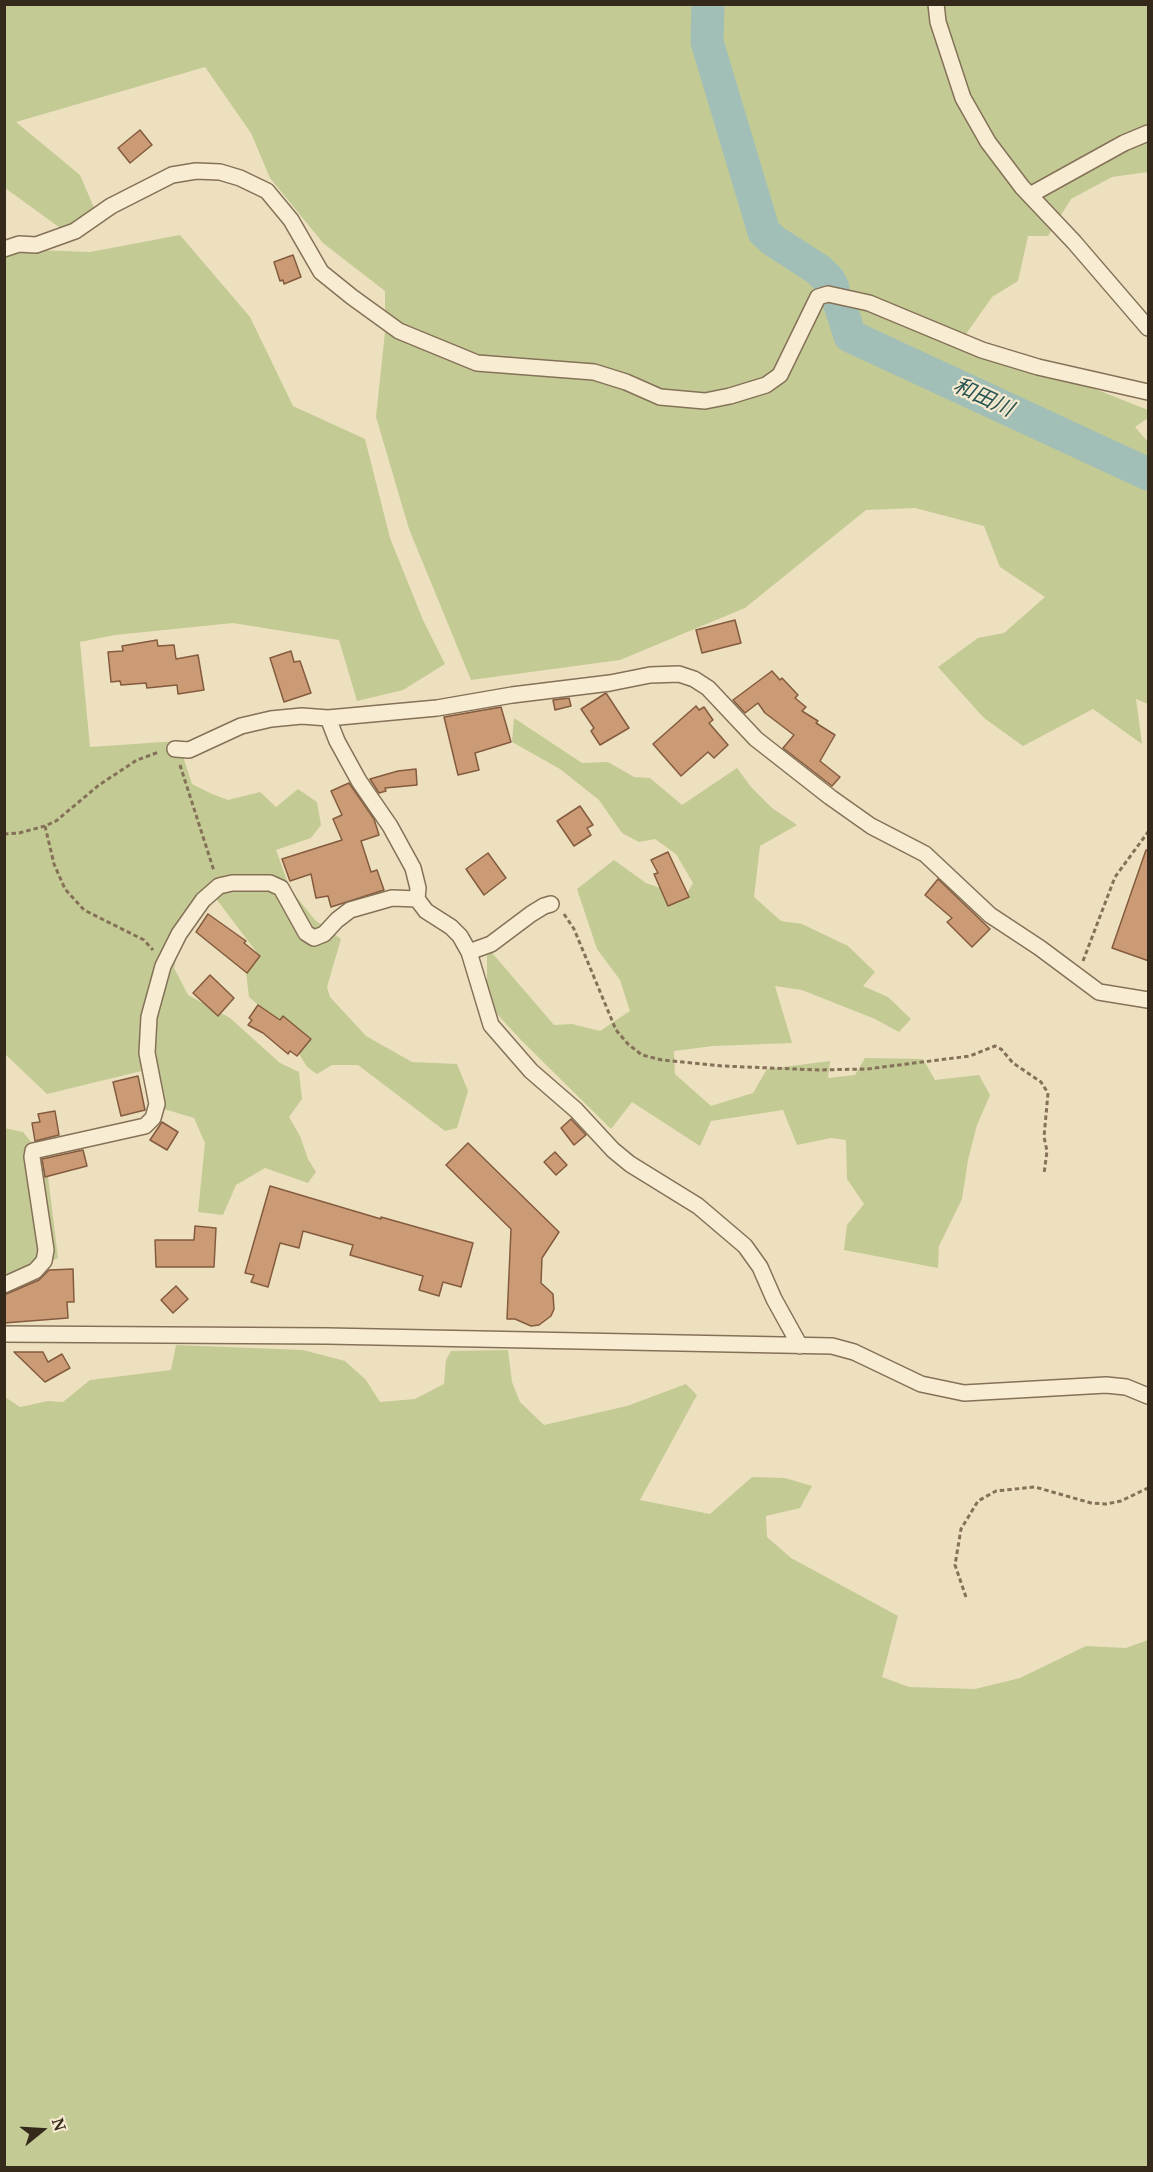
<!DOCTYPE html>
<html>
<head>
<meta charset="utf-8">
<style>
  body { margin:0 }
  #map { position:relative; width:1153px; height:2172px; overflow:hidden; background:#ede0bf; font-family:"Noto Serif",serif }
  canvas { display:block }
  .frame { position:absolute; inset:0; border:6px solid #35291c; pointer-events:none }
  .north { position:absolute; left:12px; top:2100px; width:60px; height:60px; -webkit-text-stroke:4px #f5eacf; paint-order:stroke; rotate:72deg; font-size:16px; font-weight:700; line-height:24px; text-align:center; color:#35291c }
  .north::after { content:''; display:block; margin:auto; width:21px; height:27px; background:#35291c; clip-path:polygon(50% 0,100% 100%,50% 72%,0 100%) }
</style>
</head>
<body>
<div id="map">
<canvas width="1153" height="2172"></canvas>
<div class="frame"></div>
<div class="north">N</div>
</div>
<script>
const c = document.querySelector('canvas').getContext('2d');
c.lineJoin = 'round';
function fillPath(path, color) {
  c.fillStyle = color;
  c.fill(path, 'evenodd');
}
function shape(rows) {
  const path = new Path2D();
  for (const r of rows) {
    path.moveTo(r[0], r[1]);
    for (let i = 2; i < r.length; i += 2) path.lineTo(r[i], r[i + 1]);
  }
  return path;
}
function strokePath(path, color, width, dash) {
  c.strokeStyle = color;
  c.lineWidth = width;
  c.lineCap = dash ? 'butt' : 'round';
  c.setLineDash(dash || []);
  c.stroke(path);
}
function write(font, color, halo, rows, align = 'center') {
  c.font = font + ' "Noto Serif","Noto Sans JP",serif';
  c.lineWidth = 4.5;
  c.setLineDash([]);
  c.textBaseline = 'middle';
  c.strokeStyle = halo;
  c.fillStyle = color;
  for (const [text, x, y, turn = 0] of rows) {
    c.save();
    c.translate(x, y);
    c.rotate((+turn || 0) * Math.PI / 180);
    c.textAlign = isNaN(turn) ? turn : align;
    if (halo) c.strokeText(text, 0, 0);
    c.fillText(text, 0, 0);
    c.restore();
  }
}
fillPath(shape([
  [5,5,1148,5,1148,172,1112,177,1071,199,1048,236,1028,236,1018,281,992,297,964,337,1148,410,1148,418,1135,427,1148,442,1148,704,1136,699,1142,744,1093,709,1023,746,984,718,938,667,978,638,1004,633,1045,597,1000,567,984,526,915,508,866,510,745,608,620,660,471,680,409,529,376,417,385,332,385,291,323,243,270,178,251,133,205,67,16,122,80,175,98,217,70,235,5,188],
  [180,235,250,317,293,406,365,439,390,538,423,620,445,664,403,690,357,701,339,640,233,623,115,635,80,642,90,747,178,741,192,784,212,794,228,800,260,792,276,807,298,789,317,802,321,825,311,838,276,850,290,889,315,920,341,939,327,987,330,997,366,1036,412,1062,457,1064,468,1091,457,1128,445,1131,358,1065,332,1065,317,1074,307,1067,299,1054,294,1031,269,1014,249,997,246,972,258,954,214,896,183,930,174,968,188,995,230,1018,280,1063,299,1072,302,1099,289,1117,300,1136,308,1159,316,1172,308,1183,265,1168,236,1185,223,1215,198,1212,205,1143,194,1118,164,1109,154,1068,47,1094,5,1054,4,257,8,249,90,252],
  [514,718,582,763,608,762,634,777,650,778,682,805,737,768,751,787,772,808,797,825,760,846,754,897,781,921,802,924,848,946,875,972,863,986,888,997,911,1019,899,1032,875,1019,802,990,775,986,792,1043,713,1046,674,1051,675,1074,711,1106,753,1093,767,1069,830,1061,828,1078,855,1075,865,1058,923,1059,935,1080,979,1075,990,1095,977,1125,968,1160,962,1199,939,1246,938,1268,844,1250,847,1225,864,1204,847,1179,846,1140,831,1138,797,1145,783,1110,711,1121,700,1146,632,1102,611,1129,522,1041,496,1013,487,983,487,947,554,1025,572,1024,600,1031,630,1011,620,980,597,949,577,889,614,860,646,883,685,897,693,883,676,854,655,839,639,842,622,833,599,800,560,769,512,742],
  [4,1128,23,1132,46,1160,58,1258,4,1281],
  [176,1345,303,1350,345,1361,366,1380,380,1402,415,1399,444,1384,446,1360,451,1351,508,1350,512,1382,520,1402,544,1425,627,1406,686,1384,697,1395,640,1500,710,1514,752,1477,785,1478,812,1486,800,1508,766,1516,767,1537,791,1558,898,1616,882,1677,909,1687,975,1689,1020,1678,1086,1646,1126,1648,1148,1640,1148,2167,5,2167,5,1397,20,1407,48,1401,63,1402,90,1380,171,1370]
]), '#c3ca94');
strokePath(shape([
  [708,4,707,42,764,232,774,241,819,270,829,280,833,288],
  [839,302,850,336,1148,474]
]), '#a2bfb7', 33);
const building = shape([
  [140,130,152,145,130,163,118,148,140,130],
  [293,255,301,277,284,284,283,280,280,281,274,262,293,255],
  [735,620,741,643,702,653,696,630,735,620],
  [157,640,158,646,174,645,176,659,198,655,204,690,178,694,177,685,147,688,146,683,121,685,120,681,111,682,108,652,123,651,122,646,157,640],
  [291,651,294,662,300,661,311,693,284,702,270,658,291,651],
  [772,671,780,680,782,678,798,695,795,698,806,707,802,711,818,721,816,723,835,735,820,761,840,777,832,786,783,748,794,735,765,713,758,703,745,713,733,700,772,671],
  [606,693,629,728,600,745,591,731,594,728,581,709,606,693],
  [569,698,571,706,555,710,553,700,569,698],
  [696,706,699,710,704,707,713,720,709,723,728,745,714,758,708,752,681,776,653,744,696,706],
  [501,707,511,742,475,753,479,770,458,775,444,717,501,707],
  [416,769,417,785,385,788,386,791,379,793,370,779,398,771,416,769],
  [349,783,374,819,379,835,361,841,371,872,377,870,384,890,331,907,328,896,316,898,311,874,290,881,282,859,342,840,333,819,342,815,331,791,349,783],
  [580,806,593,825,587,828,591,835,574,846,557,821,580,806],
  [1146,850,1149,851,1149,961,1112,948,1146,850],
  [668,852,689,897,668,906,654,874,658,873,651,860,668,852],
  [488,853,506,878,484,895,466,869,488,853],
  [938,879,990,929,972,947,947,922,952,918,925,895,938,879],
  [208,914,246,941,244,943,260,956,247,973,196,932,208,914],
  [210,975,234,998,218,1016,193,993,210,975],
  [258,1005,280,1020,283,1016,311,1039,297,1056,290,1051,288,1054,263,1033,248,1025,252,1020,249,1018,258,1005],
  [138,1076,145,1110,121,1116,113,1082,138,1076],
  [55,1111,59,1135,35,1141,32,1123,40,1122,38,1114,55,1111],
  [571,1119,586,1135,574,1145,561,1128,571,1119],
  [162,1122,178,1132,167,1150,150,1140,162,1122],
  [468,1143,559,1232,542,1258,541,1283,553,1294,554,1309,551,1316,539,1325,531,1326,515,1319,507,1319,511,1229,446,1165,468,1143],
  [83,1150,87,1166,45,1177,42,1159,83,1150],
  [555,1152,567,1165,556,1175,544,1162,555,1152],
  [270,1186,381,1219,381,1217,473,1243,461,1287,443,1282,439,1296,419,1290,423,1276,350,1255,353,1245,303,1231,299,1248,280,1243,268,1287,251,1282,254,1275,245,1273,270,1186],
  [195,1226,216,1228,214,1267,156,1267,155,1240,194,1240,195,1226],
  [73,1269,74,1302,67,1302,68,1318,4,1323,4,1295,39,1280,49,1270,73,1269],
  [176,1286,188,1299,173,1313,161,1300,176,1286],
  [14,1352,43,1352,48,1362,62,1354,70,1368,45,1382,14,1352]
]);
fillPath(building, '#cb9b75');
strokePath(building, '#845b3e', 1.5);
const minor = shape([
  [936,4,938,22,963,98,988,142,1022,187,1074,242,1148,328],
  [1030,195,1124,143,1148,133],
  [4,249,19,244,36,245,75,231,111,206,172,175,196,171,220,172,240,178,267,191,291,220,321,272,352,297,399,331,477,363,594,372,626,382,660,397,705,401,730,396,766,385,780,375,818,297,828,294,869,303,982,350,1038,367,1148,392],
  [328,718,437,708,512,695,610,683,650,675,679,674,694,679,708,688,756,739,830,797,871,826,925,854,990,915,1040,948,1099,992,1148,1000],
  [175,749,189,750,241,726,271,719,302,716,328,718,337,741,359,781,390,826,413,868,418,888,417,899,426,911,451,927,460,936,469,952,491,1025,531,1071,576,1110,613,1150,630,1164,698,1206,745,1246,760,1267,774,1299,800,1346],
  [469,952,491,944,531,914,544,906,551,904],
  [4,1285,35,1271,44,1261,46,1250,32,1157,33,1151,145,1126,153,1118,157,1104,147,1053,149,1017,163,966,179,934,203,900,219,886,232,883,270,883,281,888,306,933,314,938,324,934,337,920,350,910,392,898,417,899],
  [4,1334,327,1336,832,1346,854,1352,921,1384,964,1393,1106,1385,1126,1387,1148,1396]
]);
strokePath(minor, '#857158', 18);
strokePath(shape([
  [180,765,214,871],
  [45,826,54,864,65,889,84,910,144,940,153,950],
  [4,834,19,833,45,826,56,821,99,785,137,760,159,752],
  [564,914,574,929,616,1030,628,1044,642,1055,662,1060,723,1066,819,1070,867,1069,970,1056,995,1046,1001,1049,1013,1063,1041,1082,1048,1093,1044,1137,1047,1151,1044,1174],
  [1083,961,1115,877,1148,832],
  [966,1597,955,1565,961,1529,978,1501,996,1491,1035,1487,1091,1503,1106,1504,1121,1501,1148,1488]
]), '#857158', 3, [4.5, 3]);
strokePath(minor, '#f8edd2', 15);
write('italic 21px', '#2b5553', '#f5eacf', [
  ["和田川",983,398,25]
]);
</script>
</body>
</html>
